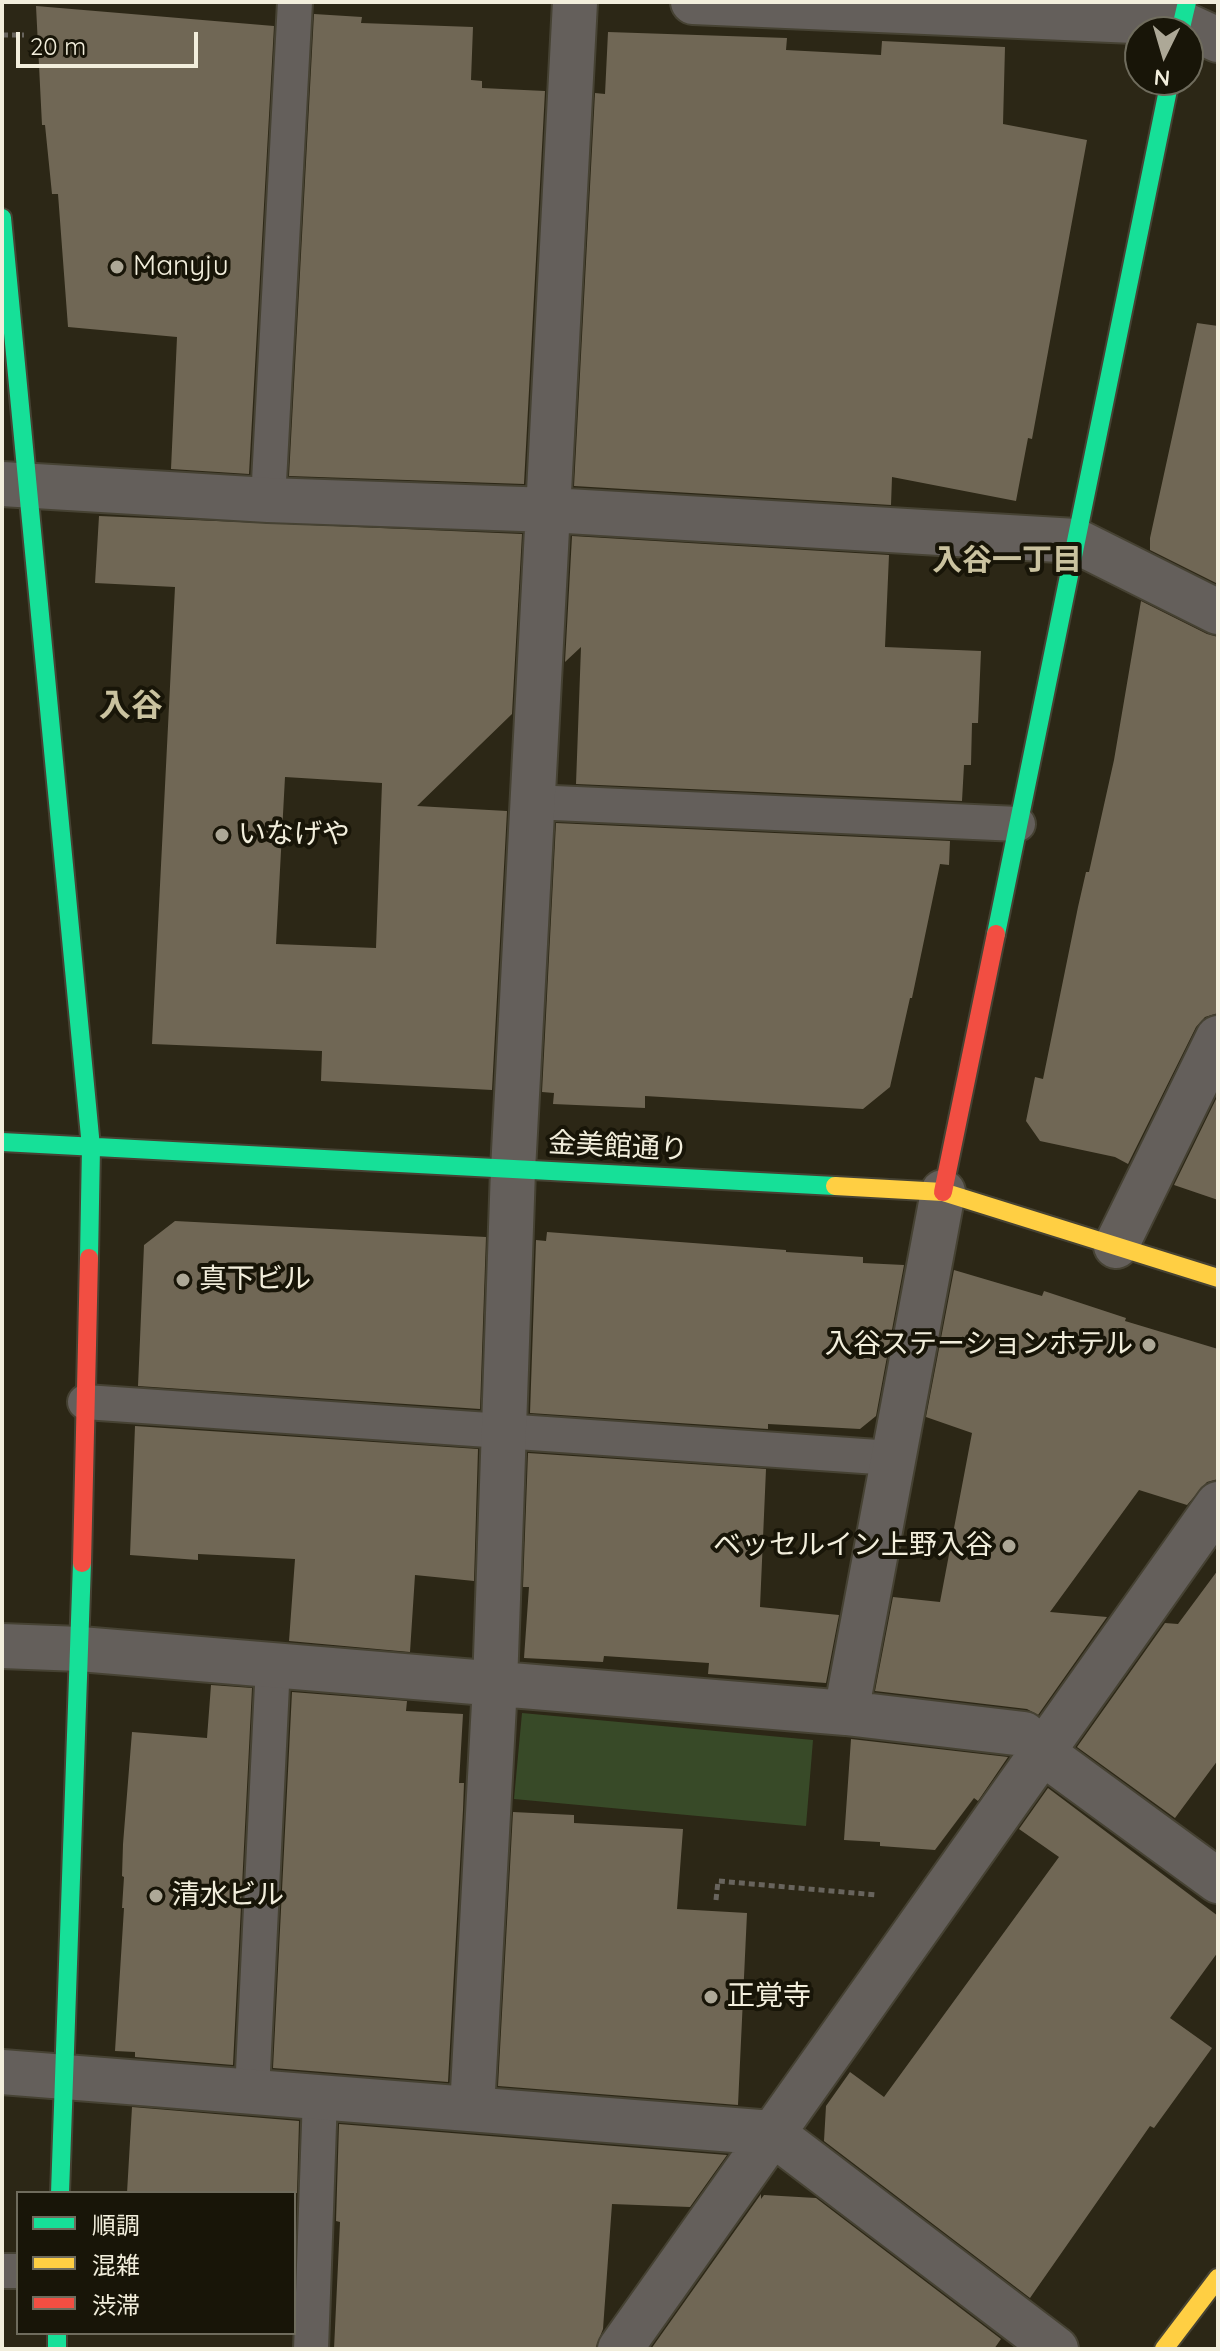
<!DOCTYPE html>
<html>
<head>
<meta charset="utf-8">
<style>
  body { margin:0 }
  #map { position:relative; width:1220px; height:2351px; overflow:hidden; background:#2c2716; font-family:Quicksand,"Noto Sans JP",sans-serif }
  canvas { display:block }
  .frame { position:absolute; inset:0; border:4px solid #f2eedc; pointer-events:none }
  .legend { position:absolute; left:16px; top:2191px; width:280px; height:144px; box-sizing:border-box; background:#181508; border:2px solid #6f6c5d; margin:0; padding:10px 14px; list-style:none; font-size:24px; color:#f2eedc }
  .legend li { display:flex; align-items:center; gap:16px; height:40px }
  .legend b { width:40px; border:2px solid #6f6c5d }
  .north { position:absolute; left:1124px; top:16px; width:80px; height:80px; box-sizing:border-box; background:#181508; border:2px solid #6f6c5d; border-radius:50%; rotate:185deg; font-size:22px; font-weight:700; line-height:32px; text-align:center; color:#f2eedc }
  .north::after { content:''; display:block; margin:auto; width:28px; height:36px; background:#ada897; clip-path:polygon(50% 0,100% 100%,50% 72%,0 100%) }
  .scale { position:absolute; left:16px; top:32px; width:182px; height:36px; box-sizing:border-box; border:4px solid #f2eedc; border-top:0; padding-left:10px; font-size:24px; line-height:28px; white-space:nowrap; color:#f2eedc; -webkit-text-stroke:6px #181508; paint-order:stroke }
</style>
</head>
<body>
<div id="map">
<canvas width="1220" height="2351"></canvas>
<div class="frame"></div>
<ul class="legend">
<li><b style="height:10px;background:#16e098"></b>順調</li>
<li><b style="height:10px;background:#ffcf43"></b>混雑</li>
<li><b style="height:10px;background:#f24e42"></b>渋滞</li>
</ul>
<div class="north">N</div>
<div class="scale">20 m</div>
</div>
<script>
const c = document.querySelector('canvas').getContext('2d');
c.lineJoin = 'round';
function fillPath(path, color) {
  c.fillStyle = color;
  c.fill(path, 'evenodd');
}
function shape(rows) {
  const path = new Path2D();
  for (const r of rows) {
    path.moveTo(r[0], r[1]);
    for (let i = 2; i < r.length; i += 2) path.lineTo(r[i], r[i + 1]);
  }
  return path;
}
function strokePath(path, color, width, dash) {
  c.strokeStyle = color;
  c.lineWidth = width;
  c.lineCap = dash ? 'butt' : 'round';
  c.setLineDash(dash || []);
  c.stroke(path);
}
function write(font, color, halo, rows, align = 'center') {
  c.font = font + ' Quicksand,"Noto Sans JP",sans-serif';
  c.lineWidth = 8;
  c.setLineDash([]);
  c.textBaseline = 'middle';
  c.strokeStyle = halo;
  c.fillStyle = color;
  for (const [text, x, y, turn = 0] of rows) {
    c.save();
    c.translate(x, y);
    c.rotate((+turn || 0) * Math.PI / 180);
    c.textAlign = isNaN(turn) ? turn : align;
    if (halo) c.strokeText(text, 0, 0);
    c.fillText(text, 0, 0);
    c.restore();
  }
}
fillPath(shape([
  [522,1713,813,1740,806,1826,514,1799]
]), '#384a28');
fillPath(shape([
  [36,6,274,26,249,474,171,469,177,337,68,327,58,194,52,194,45,125,42,125],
  [314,14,362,17,361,23,473,27,471,80,482,81,482,88,545,91,524,484,289,476],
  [608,32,787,38,786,50,881,55,882,41,1005,47,1003,124,1087,140,1032,439,1028,438,1016,501,892,477,891,505,574,486,595,93,605,94],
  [1197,323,1218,326,1218,584,1150,550,1150,538],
  [99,516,522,534,512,714,417,806,507,811,492,1090,321,1081,322,1051,152,1044,175,587,95,583],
  [285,777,382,783,376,948,276,944],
  [572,536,889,555,885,647,981,651,978,723,972,723,971,765,964,765,962,801,576,784,581,647,565,662],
  [1141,601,1207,634,1218,637,1218,1013,1205,1017,1196,1027,1128,1164,1115,1157,1040,1141,1026,1121,1035,1077,1043,1079,1078,907,1086,872,1089,872,1114,760],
  [556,823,950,841,949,865,940,864,912,998,910,998,890,1087,863,1109,645,1096,645,1108,553,1104,554,1093,542,1092],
  [1218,1095,1218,1200,1174,1185],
  [175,1221,486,1237,480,1409,138,1386,144,1245],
  [547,1232,786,1250,786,1252,863,1257,863,1263,904,1265,876,1416,860,1429,768,1424,768,1429,530,1413,536,1240,546,1241],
  [954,1270,1042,1296,1044,1291,1126,1318,1125,1321,1218,1349,1218,1479,1207,1482,1187,1505,1139,1490,1050,1612,1107,1617,1038,1715,1027,1709,875,1691,893,1597,940,1602,972,1433,926,1417],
  [135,1426,478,1449,474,1581,415,1575,410,1652,289,1641,295,1559,198,1554,198,1560,130,1555],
  [528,1453,766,1469,760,1607,839,1615,826,1683,708,1674,709,1663,604,1656,603,1662,524,1658,529,1587,523,1587],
  [1218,1570,1218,1760,1175,1818,1077,1747,1165,1623,1178,1624],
  [211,1685,252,1688,233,2065,135,2057,135,2052,115,2051,124,1908,122,1908,124,1877,122,1876,123,1844,132,1732,207,1738],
  [292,1692,407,1701,406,1711,463,1714,459,1783,464,1783,463,1810,448,2082,273,2068],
  [851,1739,1008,1757,978,1801,974,1798,935,1850,880,1846,880,1842,844,1840],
  [1048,1788,1218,1916,1218,1952,1170,2018,1212,2048,1154,2128,1150,2126,1030,2298,824,2141,826,2106,850,2072,884,2097,1059,1857,1019,1829],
  [513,1812,574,1815,574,1823,683,1829,677,1909,747,1913,738,2105,498,2086],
  [132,2107,299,2121,297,2193,127,2193],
  [339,2124,727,2155,690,2207,612,2204,603,2329,595,2349,334,2349,340,2222,336,2221],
  [761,2194,761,2199,764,2195,816,2198,1001,2339,994,2349,651,2349]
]), '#706755');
const lane = shape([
  [268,500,295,2],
  [532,802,1018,824],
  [85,1402,892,1458],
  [252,2091,273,1665],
  [2,2271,18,2271],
  [311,2349,320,2097]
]);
const street = shape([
  [693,2,1181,23,1218,40],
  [2,484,268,500,550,510,1076,541,1218,612],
  [1116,1246,1218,1038],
  [2,1646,80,1649,846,1713,1024,1734,1043,1753,1218,1881],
  [846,1713,943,1192],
  [2,2072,772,2133,1056,2349],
  [472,2109,495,1685,513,1170,575,2],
  [620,2349,1218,1504]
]);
const fast = shape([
  [1180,32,1187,2],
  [2,218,91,1147,89,1258],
  [996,934,1170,80],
  [2,1142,835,1186],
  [60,2193,82,1563],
  [57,2333,57,2349]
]);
const slow = shape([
  [835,1186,943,1192,1218,1278],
  [1164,2349,1218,2278]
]);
const jam = shape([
  [943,1192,996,934],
  [82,1563,89,1258]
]);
strokePath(lane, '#464233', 38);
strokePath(street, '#464233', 48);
strokePath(fast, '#464233', 22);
strokePath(slow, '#464233', 22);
strokePath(jam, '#464233', 22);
strokePath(shape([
  [2,35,24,35],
  [716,1900,718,1881,877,1895]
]), '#68645d', 5, [6, 4]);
strokePath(lane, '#645f5b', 34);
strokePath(street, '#645f5b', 44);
strokePath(fast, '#16e098', 18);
strokePath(slow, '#ffcf43', 18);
strokePath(jam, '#f24e42', 18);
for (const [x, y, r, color] of [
  [117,267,8,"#ada897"],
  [222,835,8,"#ada897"],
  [183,1280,8,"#ada897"],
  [1149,1345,8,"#ada897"],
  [1009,1546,8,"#ada897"],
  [156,1896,8,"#ada897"],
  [711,1997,8,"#ada897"]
]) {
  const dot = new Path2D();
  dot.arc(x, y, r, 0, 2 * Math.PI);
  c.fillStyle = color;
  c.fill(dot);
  strokePath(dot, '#181508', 3);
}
write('28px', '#f2eedc', '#181508', [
  ["Manyju",133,267],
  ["いなげや",238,835],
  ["真下ビル",199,1280],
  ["入谷ステーションホテル",1133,1345,"right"],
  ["ベッセルイン上野入谷",993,1546,"right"],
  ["清水ビル",172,1896],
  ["正覚寺",727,1997]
], 'left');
write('28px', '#f2eedc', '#181508', [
  ["金美館通り",618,1147,3]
]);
write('bold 30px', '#cac29f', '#181508', [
  ["入谷一丁目",1007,561]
]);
write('bold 32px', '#cac29f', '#181508', [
  ["入谷",131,706]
]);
</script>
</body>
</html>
